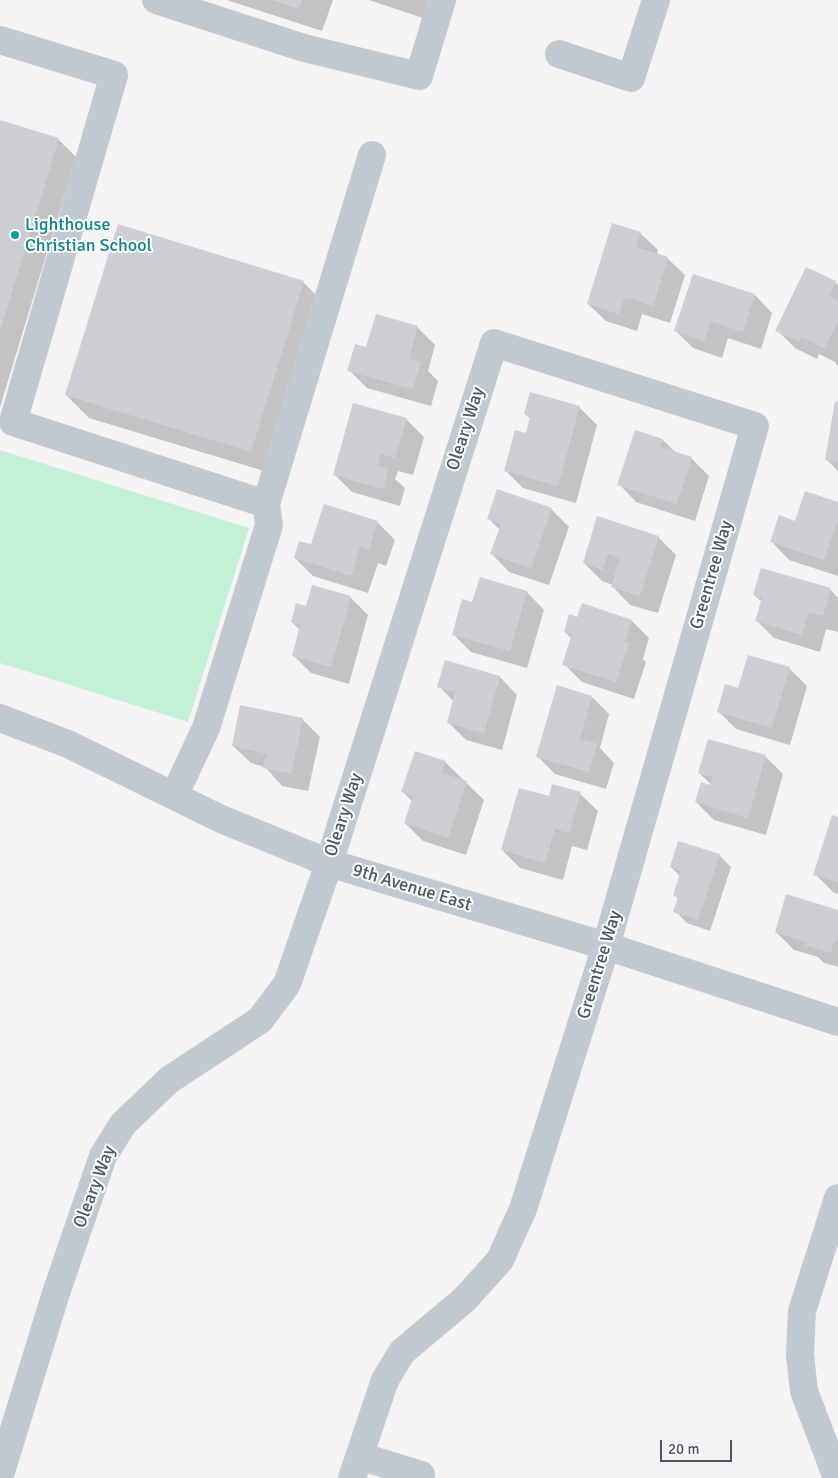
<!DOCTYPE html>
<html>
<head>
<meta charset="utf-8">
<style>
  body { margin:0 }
  #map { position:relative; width:838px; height:1478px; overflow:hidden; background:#f5f3f3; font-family:Signika,sans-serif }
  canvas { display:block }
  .scale { position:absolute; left:660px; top:1440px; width:72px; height:22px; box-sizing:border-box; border:2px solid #4a5661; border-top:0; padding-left:6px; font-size:15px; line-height:18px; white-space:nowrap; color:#4a5661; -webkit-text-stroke:4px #fff; paint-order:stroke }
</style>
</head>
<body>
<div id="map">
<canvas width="838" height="1478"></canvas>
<div class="scale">20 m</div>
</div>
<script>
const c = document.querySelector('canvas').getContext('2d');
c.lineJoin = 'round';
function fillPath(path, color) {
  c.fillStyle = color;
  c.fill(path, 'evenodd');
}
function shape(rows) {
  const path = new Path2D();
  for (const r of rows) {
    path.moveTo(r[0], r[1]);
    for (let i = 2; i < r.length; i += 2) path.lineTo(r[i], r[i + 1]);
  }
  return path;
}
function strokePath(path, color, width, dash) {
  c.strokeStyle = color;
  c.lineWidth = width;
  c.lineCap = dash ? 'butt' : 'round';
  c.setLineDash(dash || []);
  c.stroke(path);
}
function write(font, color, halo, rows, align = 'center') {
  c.font = font + ' Signika,sans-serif';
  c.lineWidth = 4;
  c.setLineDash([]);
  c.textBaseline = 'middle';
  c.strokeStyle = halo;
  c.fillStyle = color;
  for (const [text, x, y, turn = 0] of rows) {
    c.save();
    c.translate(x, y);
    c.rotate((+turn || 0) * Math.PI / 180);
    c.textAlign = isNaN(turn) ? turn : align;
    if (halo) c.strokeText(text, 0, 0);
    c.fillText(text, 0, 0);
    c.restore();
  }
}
fillPath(shape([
  [0,450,249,528,188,722,0,663]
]), '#c3f1d5');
fillPath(shape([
  [227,0,333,0,322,31],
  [369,0,442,0,435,22],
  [0,121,58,139,76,157,0,407],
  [640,233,658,250,657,254,667,258,685,275,670,323,642,314,637,331,606,321,588,304],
  [303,282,326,305,274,474,89,418,66,395],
  [835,282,838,285,838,366,835,362,819,354,817,359,795,348,777,330],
  [755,295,772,313,761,349,728,338,722,358,693,348,676,331],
  [417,327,435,345,428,371,438,381,431,406,367,388,349,370,367,348],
  [838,403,838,471,827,460],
  [579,407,597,425,576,503,523,488,505,470,526,435,531,419,525,414],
  [406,419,424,437,413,475,398,471,395,479,405,488,400,506,352,492,334,474],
  [663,440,676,453,691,458,709,476,695,521,636,502,619,484],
  [838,503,838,576,789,560,772,542,796,522],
  [551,509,569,527,549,585,509,572,492,554,500,530,489,519],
  [597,518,658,537,676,555,658,613,630,605,613,587,613,585,602,581,584,563],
  [377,522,395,540,386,566,378,563,368,593,313,576,295,558,312,546],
  [830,589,838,598,838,632,826,629,820,652,774,638,756,620,762,602,754,595],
  [527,592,544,610,527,668,471,652,453,634,473,604],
  [350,597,368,615,349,684,311,673,293,655,300,630,292,622],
  [578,618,632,621,649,638,643,659,646,662,634,699,582,682,564,664,572,639,565,632],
  [446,662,500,677,517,695,502,750,466,740,448,722,454,702,439,686],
  [789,668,807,686,790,745,736,729,719,712,739,689],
  [592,697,609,714,600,748,614,763,606,789,555,774,537,756],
  [302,719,320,737,308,791,282,786,265,767,251,763,233,746],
  [766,757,783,774,766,835,714,820,696,802,714,787,699,773],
  [445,762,484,800,466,855,423,841,405,823,413,802,403,792],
  [580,794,598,811,587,850,572,846,563,880,520,868,502,850,550,798],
  [838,818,838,894,833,892,815,874],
  [719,855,731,867,710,931,687,923,675,911,679,899,674,895,680,876,671,867],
  [838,911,838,967,824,963,818,957,794,950,776,932]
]), '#0003');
fillPath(shape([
  [272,0,302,0,299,9],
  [0,120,59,138,0,331],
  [612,223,641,232,636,247,668,257,653,306,625,297,619,314,587,304],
  [118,224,304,281,251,452,65,395],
  [806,267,836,281,829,296,838,301,838,320,825,349,801,337,799,342,775,331],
  [693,274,755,294,743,332,711,321,704,341,674,331],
  [376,314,418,326,409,359,421,362,413,389,347,371,355,344,366,347],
  [530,392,580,406,558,486,504,471,515,430,526,433,530,416,524,414],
  [835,401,838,402,838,462,825,460],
  [353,403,407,418,395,458,380,454,377,466,388,469,383,489,333,475],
  [635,430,663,439,661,447,692,457,677,504,617,485],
  [497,489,552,508,531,568,490,554,501,524,487,519],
  [805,491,838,502,838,518,824,560,770,542,779,515,795,521],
  [324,504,378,521,369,550,360,547,351,576,294,558,299,541,311,544],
  [597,516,659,536,640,596,611,587,620,558,608,554,603,570,583,563],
  [761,568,831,588,823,616,809,612,802,635,755,621,762,598,753,595],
  [480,577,527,591,510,651,452,635,462,599,472,602],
  [312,585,351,596,331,667,292,656,300,625,291,622,296,603,306,606],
  [582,603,632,620,625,642,629,643,616,682,562,665,572,634,564,632,569,614,577,617],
  [748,655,790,667,772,728,717,712,725,684,738,688],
  [445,660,500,676,484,733,447,723,455,692,437,687],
  [557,685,592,696,580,739,597,744,589,772,536,757],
  [240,705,303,718,291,774,263,768,267,754,232,746],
  [708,739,766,755,748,818,695,802,701,782,710,785,712,777,698,773],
  [415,751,446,761,442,773,467,781,448,838,404,823,413,796,401,792],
  [552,784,581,792,569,833,555,829,545,863,501,850,519,788,549,796],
  [832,815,838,817,838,882,813,875],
  [678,841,720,854,698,920,673,912,678,897,673,895,681,871,670,867],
  [786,894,838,910,838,941,834,940,831,953,805,945,806,942,775,932]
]), '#cdcfd5');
strokePath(shape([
  [156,0,304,48,419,76,442,0],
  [0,40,114,75,13,422,266,504,372,155],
  [559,54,631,78,656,0],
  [0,718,68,744,221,819,329,863,606,946,838,1022],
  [174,796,206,728,269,525,266,504],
  [359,1456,421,1475],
  [0,1475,56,1293,103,1156,123,1124,169,1080,260,1020,287,984,329,863,494,343,755,426,606,946,523,1209,500,1260,465,1299,402,1352,385,1380,352,1478],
  [837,1478,804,1391,800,1355,802,1311,838,1198]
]), '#c1cad2', 28);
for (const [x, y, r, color] of [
  [15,235,5,"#0f9aa8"]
]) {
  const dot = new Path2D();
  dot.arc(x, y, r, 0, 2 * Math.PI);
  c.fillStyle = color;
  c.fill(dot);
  strokePath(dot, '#fff', 2);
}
write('18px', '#0d838f', '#fff', [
  ["Lighthouse",25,225],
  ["Christian School",25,246]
], 'left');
write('18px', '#4a5661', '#fff', [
  ["Oleary Way",466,429,-72],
  ["Greentree Way",712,575,-74],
  ["Oleary Way",344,815,-72],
  ["9th Avenue East",412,888,17],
  ["Greentree Way",600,965,-73],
  ["Oleary Way",95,1187,-69]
]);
</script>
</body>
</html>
